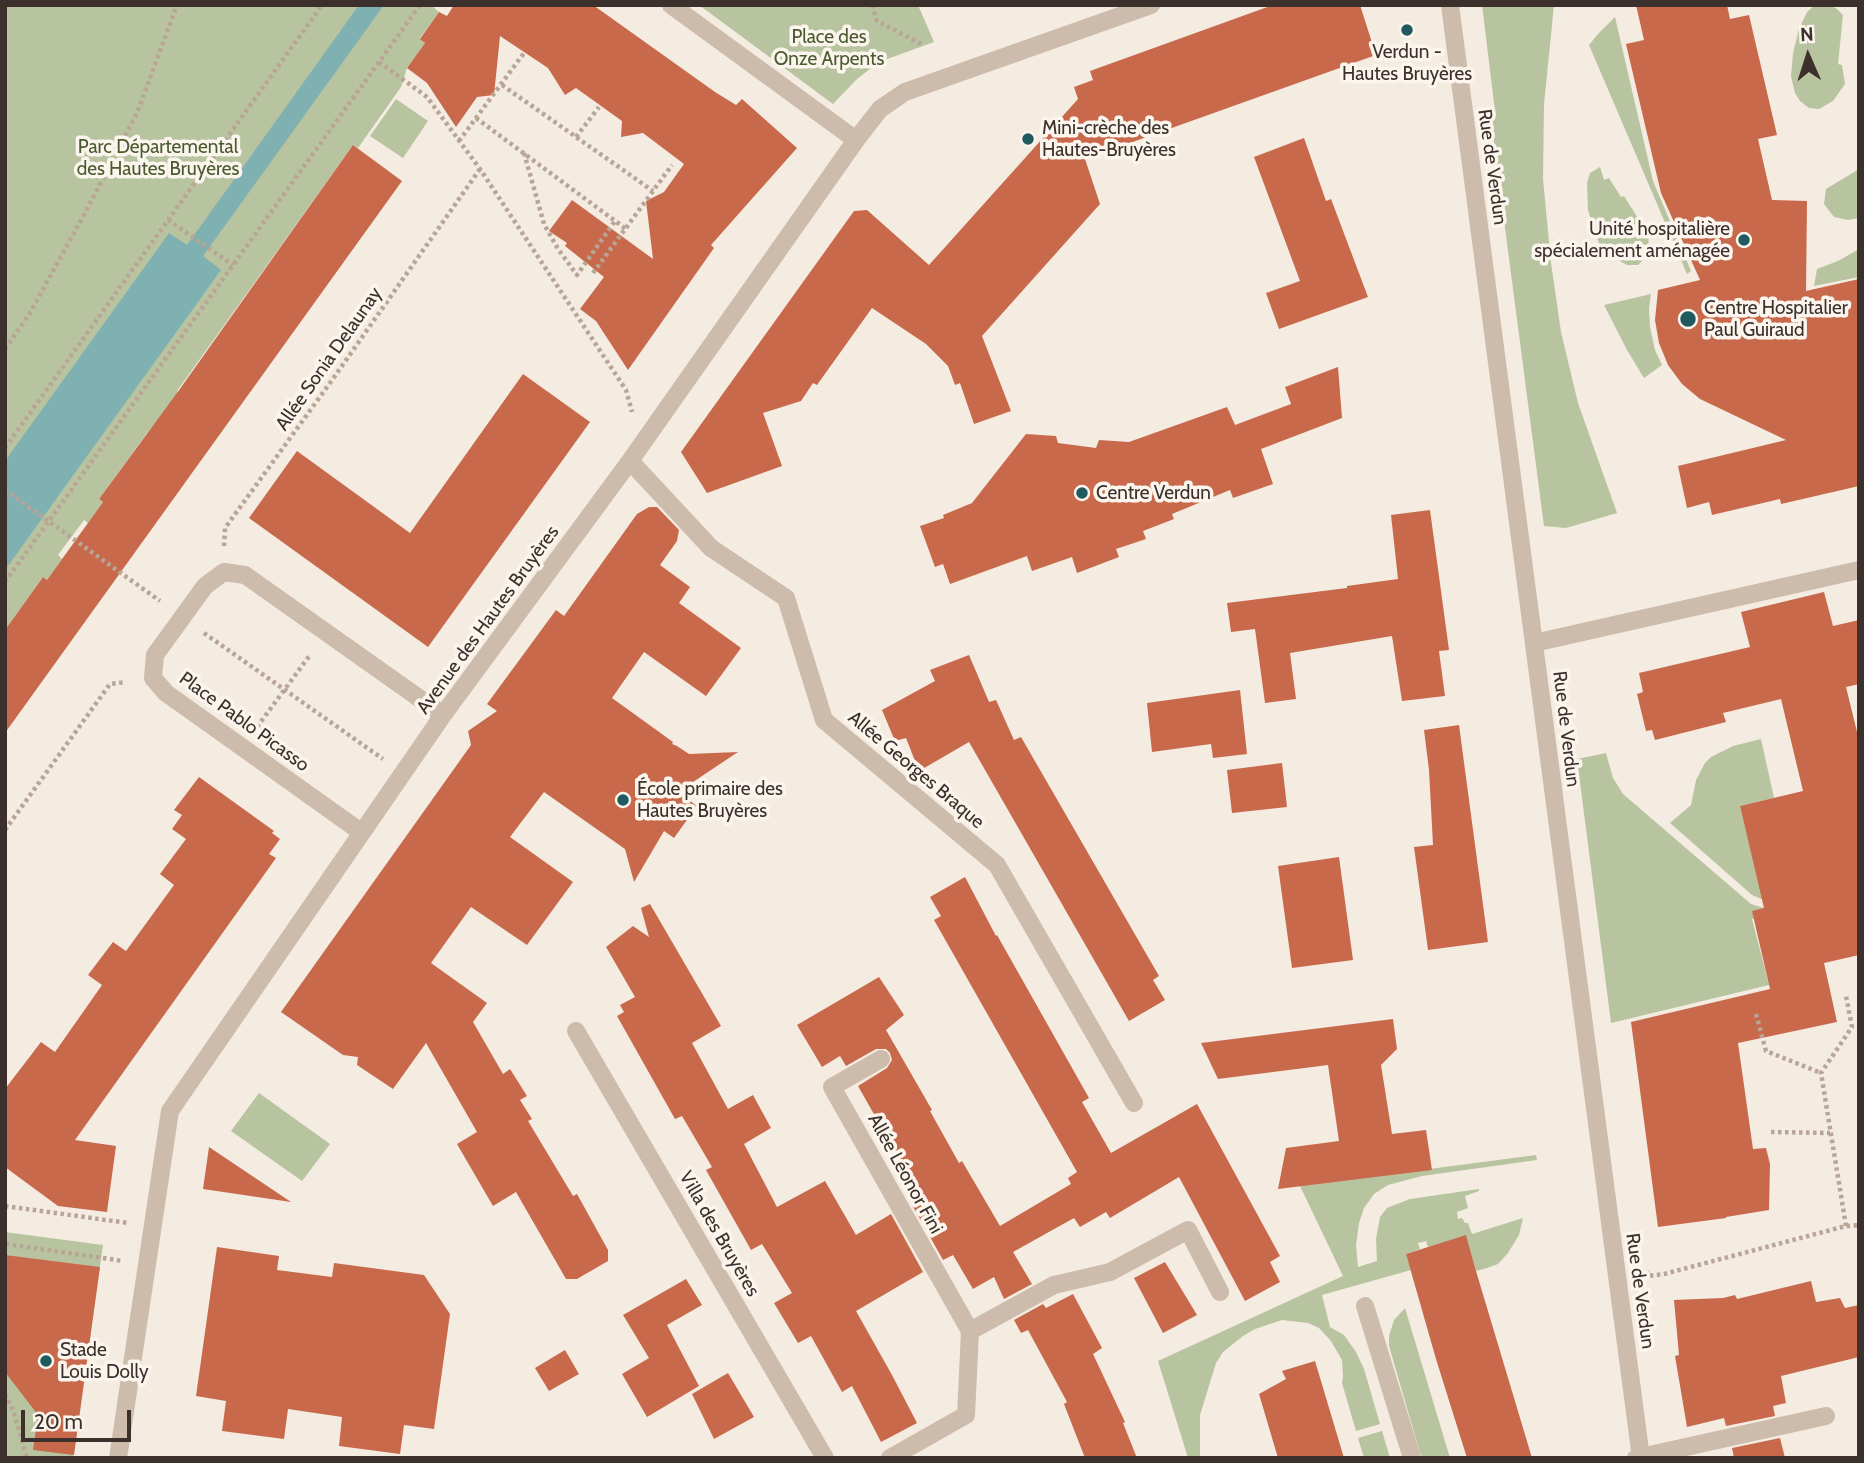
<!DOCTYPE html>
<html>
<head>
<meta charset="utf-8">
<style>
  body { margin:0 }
  #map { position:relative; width:1864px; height:1463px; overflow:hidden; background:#f4ebe1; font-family:Cabin,sans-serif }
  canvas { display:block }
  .frame { position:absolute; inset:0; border:7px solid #3b302b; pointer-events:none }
  .north { position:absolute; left:1773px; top:21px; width:70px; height:70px; -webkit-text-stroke:5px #fbf5ee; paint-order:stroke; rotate:357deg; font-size:19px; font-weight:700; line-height:28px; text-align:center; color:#3b302b }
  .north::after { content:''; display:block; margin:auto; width:24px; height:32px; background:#3b302b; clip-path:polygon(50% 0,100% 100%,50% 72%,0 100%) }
  .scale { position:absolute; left:21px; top:1410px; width:110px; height:32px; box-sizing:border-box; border:4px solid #3b302b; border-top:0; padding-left:9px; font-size:21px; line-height:24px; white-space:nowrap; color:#3b302b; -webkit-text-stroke:5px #fbf5ee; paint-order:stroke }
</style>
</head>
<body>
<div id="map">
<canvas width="1864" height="1463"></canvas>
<div class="frame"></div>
<div class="north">N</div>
<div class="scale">20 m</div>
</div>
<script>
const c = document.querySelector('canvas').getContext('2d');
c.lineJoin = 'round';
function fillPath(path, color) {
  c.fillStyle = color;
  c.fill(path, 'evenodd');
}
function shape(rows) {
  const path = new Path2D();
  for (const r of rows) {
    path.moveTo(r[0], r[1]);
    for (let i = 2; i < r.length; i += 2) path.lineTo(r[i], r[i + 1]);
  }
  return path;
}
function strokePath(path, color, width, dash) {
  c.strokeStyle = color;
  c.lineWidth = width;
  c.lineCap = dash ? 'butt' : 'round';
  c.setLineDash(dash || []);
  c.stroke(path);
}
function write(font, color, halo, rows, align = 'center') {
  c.font = font + ' Cabin,sans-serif';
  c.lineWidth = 7;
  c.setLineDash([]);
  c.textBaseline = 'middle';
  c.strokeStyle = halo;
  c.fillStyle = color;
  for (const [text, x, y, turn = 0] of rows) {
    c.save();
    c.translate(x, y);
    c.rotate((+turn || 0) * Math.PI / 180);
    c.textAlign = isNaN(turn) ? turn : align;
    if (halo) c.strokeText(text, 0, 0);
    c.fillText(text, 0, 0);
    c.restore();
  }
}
fillPath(shape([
  [5,5,431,5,439,12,420,38,425,43,407,68,401,87,358,148,353,145,177,391,181,395,147,433,99,499,103,502,88,523,84,520,58,555,62,559,47,580,43,577,5,630],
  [699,5,918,5,934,42,879,62,857,79,833,104],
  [1482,5,1554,5,1544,104,1543,179,1551,263,1561,332,1578,403,1617,513,1566,528,1544,526,1490,113,1495,111],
  [1815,5,1830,5,1837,9,1843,15,1838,64,1842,65,1845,84,1833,101,1819,109,1809,108,1800,101,1795,93,1791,76,1793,53,1799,29,1807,12],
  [1615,17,1653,181,1691,271,1687,274,1589,45,1598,34],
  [396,99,428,121,403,158,370,136],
  [1600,167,1604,180,1609,178,1621,197,1624,196,1648,234,1649,248,1643,260,1638,265,1627,265,1607,254,1599,243,1595,233,1588,210,1587,183,1590,173],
  [1859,169,1859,218,1848,220,1834,217,1824,204,1826,189],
  [1859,249,1859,277,1814,286,1817,269,1838,261],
  [1651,294,1649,309,1650,327,1655,350,1662,365,1644,378,1627,350,1604,305],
  [1761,739,1774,798,1740,806,1752,855,1766,901,1752,895,1670,823,1691,805,1696,780,1705,763,1711,757,1733,746],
  [1606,753,1613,778,1623,794,1751,904,1767,909,1796,908,1752,919,1769,985,1611,1023,1577,759],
  [259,1093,330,1144,302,1181,231,1131],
  [1536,1155,1537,1160,1422,1176,1388,1185,1374,1194,1364,1208,1359,1223,1356,1245,1358,1267,1377,1261,1376,1239,1380,1217,1387,1208,1410,1199,1479,1189,1479,1191,1465,1196,1468,1208,1457,1212,1458,1219,1462,1218,1465,1223,1468,1223,1472,1234,1523,1218,1519,1235,1508,1253,1498,1264,1487,1268,1476,1271,1466,1236,1428,1247,1426,1241,1418,1243,1420,1249,1406,1254,1411,1270,1322,1295,1330,1327,1344,1335,1356,1352,1364,1369,1380,1424,1356,1431,1342,1383,1343,1377,1342,1360,1331,1341,1319,1328,1308,1323,1282,1320,1255,1329,1243,1336,1223,1352,1216,1363,1200,1415,1200,1458,1188,1458,1158,1361,1343,1276,1300,1186],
  [5,1232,103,1245,73,1458,5,1458],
  [1405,1308,1450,1458,1423,1458,1420,1453,1389,1346,1389,1336,1394,1320],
  [1382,1431,1390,1458,1364,1458,1358,1438]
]), '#b8c4a0');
fillPath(shape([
  [359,5,384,5,203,256,221,270,5,570,5,461,169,233,187,245]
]), '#7fb0b2');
fillPath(shape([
  [454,5,593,5,715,92,736,105,742,99,797,148,711,245,714,248,628,370,596,321,580,309,604,277,565,246,567,243,549,231,572,200,653,259,646,201,664,192,684,164,643,133,621,137,622,121,576,88,565,95,548,68,500,36,494,95,477,97,456,127,427,83,407,68,425,43,420,39,439,12,447,16],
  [1273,5,1360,5,1376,55,1085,159,1100,204,982,336,1011,411,974,424,960,383,955,385,948,366,926,344,872,308,817,385,813,383,801,401,763,413,782,466,707,493,681,452,854,211,867,210,929,265,1078,99,1074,87,1093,80,1090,71],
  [1636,5,1727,5,1730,19,1749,15,1777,135,1758,139,1772,200,1807,201,1806,291,1859,279,1859,486,1781,504,1780,499,1712,515,1709,502,1687,508,1678,466,1786,440,1700,399,1682,384,1668,365,1659,343,1655,320,1658,290,1700,280,1661,193,1626,44,1644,40],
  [1304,138,1326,201,1331,199,1368,297,1279,329,1266,293,1300,281,1254,157],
  [353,145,402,181,5,733,5,630,43,577,47,580,103,502,99,499,177,393],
  [1338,367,1342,418,1261,449,1273,484,1233,498,1230,490,1172,514,1174,519,1143,531,1146,539,1116,549,1119,557,1077,573,1072,557,1032,571,1027,556,950,584,943,564,935,567,920,526,944,518,943,515,972,503,1026,434,1056,436,1058,443,1096,448,1099,440,1129,442,1227,407,1235,425,1291,404,1285,387],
  [523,374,590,422,428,647,249,518,297,451,410,533],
  [649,507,657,507,679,530,677,541,660,565,690,587,679,603,741,648,706,696,644,652,612,698,673,742,672,744,677,746,689,754,738,752,678,792,697,806,674,838,664,831,634,882,625,849,544,792,510,837,573,882,527,945,471,907,431,963,487,1003,473,1022,503,1074,510,1069,527,1096,520,1100,532,1119,528,1121,573,1196,577,1194,608,1250,608,1261,577,1279,566,1279,516,1192,493,1206,457,1144,477,1132,426,1043,393,1089,357,1065,358,1057,343,1055,281,1012,471,745,468,731,497,711,487,704,556,610,564,616,637,514],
  [1430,510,1449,650,1439,651,1445,696,1402,701,1392,636,1290,653,1296,699,1265,703,1255,629,1231,632,1227,603,1347,588,1347,586,1398,579,1391,515],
  [1824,592,1833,626,1859,620,1859,684,1846,687,1859,740,1859,955,1824,963,1837,1022,1738,1043,1753,1149,1766,1148,1770,1164,1769,1210,1726,1217,1726,1218,1658,1227,1631,1022,1770,989,1752,911,1764,908,1740,806,1803,791,1781,699,1723,713,1726,722,1655,740,1652,730,1646,731,1637,694,1643,692,1639,673,1750,647,1741,612],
  [969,655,989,702,996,700,1014,740,1021,737,1159,976,1153,980,1165,1000,1129,1021,969,742,919,771,906,738,895,741,882,710,935,681,930,670],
  [1240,690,1247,754,1213,758,1211,744,1152,752,1147,703],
  [1459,725,1488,942,1428,950,1414,847,1433,845,1429,770,1424,730],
  [1282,763,1287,807,1232,813,1227,770],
  [199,777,274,831,272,833,280,839,269,854,276,858,75,1140,116,1146,107,1212,58,1206,5,1167,5,1089,41,1042,55,1052,102,985,88,975,113,942,126,951,174,885,160,874,186,839,172,829,182,815,174,810],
  [1339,857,1353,960,1292,968,1278,866],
  [965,877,996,936,997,935,1089,1098,1082,1102,1111,1153,1197,1104,1280,1256,1270,1262,1280,1282,1245,1301,1179,1177,1110,1218,1106,1212,1080,1227,1074,1218,1013,1252,1032,1284,1004,1299,994,1277,973,1289,953,1255,943,1260,911,1203,921,1197,858,1086,887,1068,892,1060,890,1053,886,1049,876,1049,846,1066,840,1056,822,1067,797,1025,879,977,904,1015,886,1030,932,1110,930,1111,959,1163,962,1161,1000,1226,1071,1184,1068,1178,1077,1172,934,920,941,916,930,897],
  [650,904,721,1026,692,1043,728,1109,753,1095,771,1128,744,1144,777,1207,825,1181,856,1235,891,1214,923,1272,856,1311,892,1375,917,1423,881,1442,852,1386,842,1392,811,1336,798,1343,774,1303,792,1293,762,1244,751,1250,706,1170,712,1167,682,1116,675,1119,617,1016,624,1012,620,1005,635,997,606,947,633,926,649,937,641,908],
  [1393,1019,1397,1049,1381,1065,1392,1134,1426,1130,1432,1170,1278,1189,1286,1148,1339,1141,1328,1065,1218,1079,1201,1043],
  [209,1147,291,1202,203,1189],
  [1466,1235,1476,1271,1532,1458,1467,1458,1436,1359,1406,1254],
  [217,1247,279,1256,277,1270,332,1277,334,1263,424,1275,450,1314,434,1429,404,1425,400,1454,339,1446,342,1417,288,1409,284,1439,222,1431,226,1401,196,1396],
  [5,1255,100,1267,74,1455,33,1450,38,1415,5,1372],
  [1165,1262,1197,1315,1163,1333,1134,1278],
  [686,1279,702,1305,667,1325,699,1386,647,1417,622,1374,649,1358,623,1315],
  [1811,1281,1816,1302,1840,1298,1845,1308,1859,1305,1859,1357,1781,1376,1786,1403,1773,1406,1775,1416,1726,1426,1724,1418,1687,1427,1675,1356,1679,1355,1674,1300,1723,1298,1735,1295,1737,1299],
  [1073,1294,1102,1348,1093,1354,1125,1422,1123,1423,1137,1458,1085,1458,1064,1404,1067,1402,1028,1330,1021,1333,1014,1320,1043,1304,1046,1308],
  [565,1350,579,1374,549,1391,535,1368],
  [1315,1361,1344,1458,1278,1458,1259,1394,1286,1379,1282,1371],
  [728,1373,754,1417,714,1439,692,1394],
  [1780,1438,1785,1458,1734,1458,1732,1448]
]), '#c8694b');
strokePath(shape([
  [872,5,877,21,923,45],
  [379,62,427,97,480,169,626,390,632,412],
  [502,85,653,191],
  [476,118,626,229],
  [576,137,599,107],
  [459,141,524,53],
  [524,153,544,224,558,249,577,275,615,221],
  [168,220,233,265],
  [593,273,672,165],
  [5,349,30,313,86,211,137,113,177,5],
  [5,448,322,5],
  [5,490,160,601],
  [224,546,225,528,330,383,480,169],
  [5,582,420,5],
  [204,633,383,759],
  [257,727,310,655],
  [5,830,110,684,126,682],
  [1756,1014,1766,1051,1821,1073],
  [1771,1132,1830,1133],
  [5,1206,128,1223],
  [1846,1226,1821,1073,1852,1027,1846,996],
  [6,1244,123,1261],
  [1647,1271,1648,1276,1664,1274,1846,1226,1859,1225],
  [5,1394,13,1410,27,1458]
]), '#b9a596', 4.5, [3.5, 3.5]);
strokePath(shape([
  [1534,643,1859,570],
  [881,1059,832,1087,970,1331],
  [1365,1306,1412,1458],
  [890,1458,966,1415,970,1331,1054,1285,1110,1272,1188,1230,1220,1292],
  [1636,1458,1826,1416]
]), '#cdbbac', 18);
strokePath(shape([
  [671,5,856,140],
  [630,461,711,548,786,598,824,720,997,865,1134,1103],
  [361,832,166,693,153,678,155,655,205,586,224,572,245,575,443,715],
  [576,1031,825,1458],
  [118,1458,170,1111,443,715,630,461,856,140,880,109,905,92,1151,5]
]), '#cdbbac', 18);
strokePath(shape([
  [1450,5,1641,1458]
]), '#cdbbac', 18);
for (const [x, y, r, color] of [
  [1407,30,7,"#1f5a5e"],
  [1028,139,7,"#1f5a5e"],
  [1744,240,7,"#1f5a5e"],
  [1688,319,9,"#1f5a5e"],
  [1082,493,7,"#1f5a5e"],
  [623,800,7,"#1f5a5e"],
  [46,1361,7,"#1f5a5e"]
]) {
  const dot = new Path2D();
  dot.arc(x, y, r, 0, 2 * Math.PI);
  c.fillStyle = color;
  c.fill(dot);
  strokePath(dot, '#fbf5ee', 2.5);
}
write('19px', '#4a5a2e', '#fbf5ee', [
  ["Place des",829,37],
  ["Onze Arpents",829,59],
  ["Parc Départemental",158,147],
  ["des Hautes Bruyères",158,169]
]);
write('19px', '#3b302b', '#fbf5ee', [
  ["Verdun -",1407,52,"center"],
  ["Hautes Bruyères",1407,74,"center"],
  ["Mini-crèche des",1042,128],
  ["Hautes-Bruyères",1042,150],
  ["Unité hospitalière",1730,229,"right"],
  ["spécialement aménagée",1730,251,"right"],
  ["Centre Hospitalier",1704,308],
  ["Paul Guiraud",1704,330],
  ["Centre Verdun",1096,493],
  ["École primaire des",637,789],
  ["Hautes Bruyères",637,811],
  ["Stade",60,1350],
  ["Louis Dolly",60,1372]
], 'left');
write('19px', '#3b302b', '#fbf5ee', [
  ["Rue de Verdun",1492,167,82],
  ["Allée Sonia Delaunay",329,359,-55],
  ["Avenue des Hautes Bruyères",488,620,-54],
  ["Place Pablo Picasso",244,722,36],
  ["Rue de Verdun",1566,729,83],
  ["Allée Georges Braque",916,770,40],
  ["Allée Léonor Fini",905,1174,61],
  ["Villa des Bruyères",719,1234,60],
  ["Rue de Verdun",1640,1291,82]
]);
</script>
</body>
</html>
